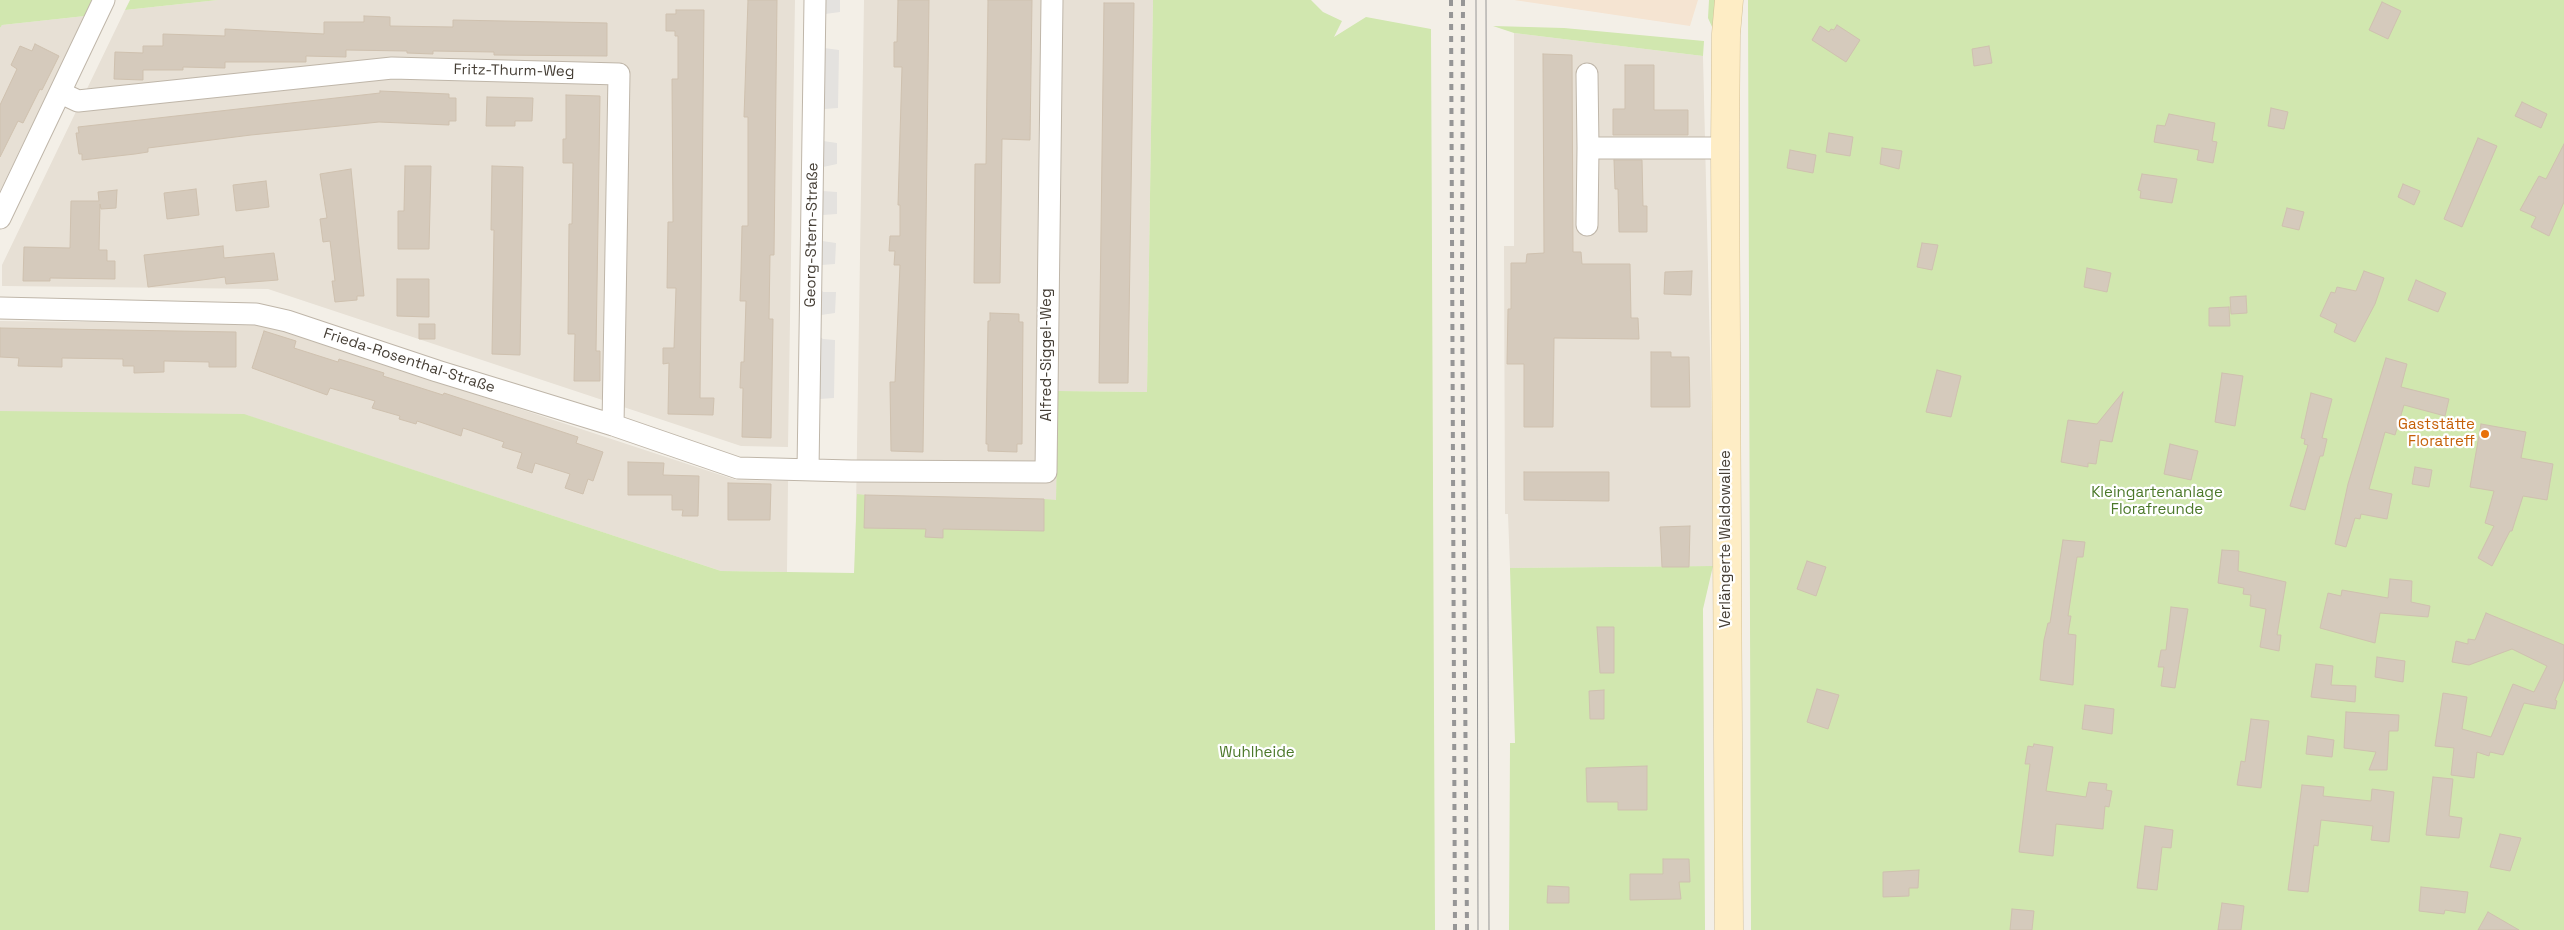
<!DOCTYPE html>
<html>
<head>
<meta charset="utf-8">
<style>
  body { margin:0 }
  canvas { display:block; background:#f3efe7 }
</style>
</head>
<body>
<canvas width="2564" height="930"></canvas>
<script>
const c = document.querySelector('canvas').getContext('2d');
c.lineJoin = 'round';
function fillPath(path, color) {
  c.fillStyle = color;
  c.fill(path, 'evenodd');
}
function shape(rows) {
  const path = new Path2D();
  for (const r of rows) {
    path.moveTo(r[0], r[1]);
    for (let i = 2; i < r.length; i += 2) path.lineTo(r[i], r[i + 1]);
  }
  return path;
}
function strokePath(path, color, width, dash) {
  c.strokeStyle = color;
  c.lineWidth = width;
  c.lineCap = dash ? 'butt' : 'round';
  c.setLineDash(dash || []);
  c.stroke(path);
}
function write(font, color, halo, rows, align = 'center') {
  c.font = font + ' "Space Grotesk",sans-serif';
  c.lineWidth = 4.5;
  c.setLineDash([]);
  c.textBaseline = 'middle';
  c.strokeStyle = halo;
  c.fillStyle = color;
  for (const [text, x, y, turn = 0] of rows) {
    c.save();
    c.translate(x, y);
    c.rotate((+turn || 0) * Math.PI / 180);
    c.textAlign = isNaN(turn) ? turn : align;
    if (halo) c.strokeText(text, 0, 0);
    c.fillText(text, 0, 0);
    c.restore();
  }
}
fillPath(shape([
  [218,0,795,0,788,447,741,446,268,289,2,286,2,265,125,10],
  [864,0,1153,0,1147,392,1058,391,1055,576,855,573],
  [85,16,0,191,0,28,2,25],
  [1514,33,1703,56,1715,561,1713,566,1510,568,1508,514,1505,514,1504,246,1514,246],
  [0,321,262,324,736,480,788,481,787,572,721,571,246,415,0,412]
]), '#e7e0d5');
fillPath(shape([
  [1514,0,1698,0,1690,26]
]), '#f5e4d2');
fillPath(shape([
  [0,0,92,0,85,16,2,25,0,28],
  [130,0,218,0,125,10],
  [1153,0,1311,0,1323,12,1342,21,1334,37,1366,17,1431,29,1435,930,0,930,0,411,244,414,721,571,854,573,857,494,865,495,865,528,921,529,922,497,1044,530,1044,499,1056,500,1058,391,1147,392],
  [1709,0,1720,0,1718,29,1713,29,1708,18],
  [1748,0,2564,0,2564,930,1751,930],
  [1493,26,1564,28,1704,41,1703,56,1514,33],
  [1713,566,1703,609,1705,930,1509,930,1510,743,1515,743,1510,568]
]), '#d1e7af');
fillPath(shape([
  [825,0,840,0,840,12,825,14],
  [824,48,839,50,838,108,824,109],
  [823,141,837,143,837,164,823,167],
  [822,191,837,192,837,214,822,215],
  [822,241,836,243,835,264,821,265],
  [821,289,823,292,836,292,835,313,821,315],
  [820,337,823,339,835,340,834,398,819,399]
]), '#e4e2df');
const building = shape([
  [748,0,777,0,774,255,770,255,769,319,773,319,771,438,742,437,743,388,740,388,741,362,744,362,746,301,740,301,741,272,742,226,748,226,748,117,744,117,748,0],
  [898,0,929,0,923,452,891,451,890,382,895,382,900,265,894,265,895,251,889,251,890,236,900,236,900,205,898,205,902,67,894,67,894,42,897,42,898,0],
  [988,0,1032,0,1030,140,1002,139,1000,283,974,283,975,164,986,164,988,0],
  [2382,2,2401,11,2388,39,2369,30,2382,2],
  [1104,3,1134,3,1128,383,1099,383,1104,3],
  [676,10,704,10,700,398,714,398,713,415,668,414,669,363,663,364,663,348,674,348,676,288,667,288,668,222,673,222,672,79,678,79,678,36,675,36,675,31,666,31,666,14,676,14,676,10],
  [364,16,390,17,390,26,453,27,453,20,607,23,607,56,494,55,494,52,433,51,433,54,407,53,407,51,346,50,346,57,306,56,306,62,225,62,225,68,183,67,183,70,143,70,143,80,114,79,115,52,143,53,143,46,163,46,163,34,225,36,225,29,324,34,324,22,364,22,364,16],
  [1837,25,1860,40,1846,62,1812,40,1820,26,1829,32,1831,29,1834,30,1837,25],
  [35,44,59,56,42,90,40,89,23,123,18,121,0,157,0,105,17,69,11,65,20,46,32,51,35,44],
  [1989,46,1992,63,1974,66,1972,49,1989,46],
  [1543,54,1572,55,1573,252,1581,252,1582,264,1630,264,1631,318,1638,318,1639,339,1554,338,1553,427,1524,427,1524,364,1507,364,1508,309,1511,309,1511,263,1526,263,1527,254,1544,253,1543,54],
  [1625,65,1654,65,1654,110,1688,110,1688,135,1613,135,1613,109,1625,109,1625,65],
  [380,91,449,94,449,98,456,98,456,121,449,121,449,125,379,122,251,135,148,148,148,152,135,154,82,160,82,154,79,154,76,133,79,133,78,127,380,93,380,91],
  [566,95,600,96,596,351,600,351,600,381,574,381,575,334,568,334,569,224,572,224,573,163,563,163,563,139,566,139,566,95],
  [487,97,533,98,532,121,515,121,515,126,486,126,487,97],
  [2522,102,2547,114,2541,128,2515,116,2522,102],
  [2271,108,2288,112,2284,129,2268,126,2271,108],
  [2169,114,2215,123,2212,141,2217,142,2213,163,2197,160,2199,150,2154,142,2157,125,2165,126,2169,114],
  [1829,133,1853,137,1850,156,1826,152,1829,133],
  [2478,138,2497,146,2462,227,2444,219,2478,138],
  [2564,144,2564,202,2549,236,2531,227,2536,217,2520,210,2539,176,2546,179,2564,144],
  [1882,148,1902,151,1899,169,1880,164,1882,148],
  [1790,150,1816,155,1813,173,1787,168,1790,150],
  [1614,160,1642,160,1643,206,1647,206,1647,232,1619,232,1618,189,1615,189,1614,160],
  [405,166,431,166,429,249,398,249,398,211,404,211,405,166],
  [492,166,523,167,520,355,492,354,494,230,491,230,492,166],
  [351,169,364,296,357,296,357,300,335,302,332,281,335,281,330,241,323,242,320,219,327,218,320,174,351,169],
  [2142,174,2177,179,2172,203,2140,198,2141,191,2138,190,2142,174],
  [266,181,269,207,236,211,233,185,266,181],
  [2403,184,2420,191,2414,205,2398,197,2403,184],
  [196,189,199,215,167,219,164,193,196,189],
  [117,190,116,208,101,209,100,204,99,250,107,250,107,261,115,261,115,279,50,278,50,281,23,281,24,247,70,248,71,201,99,201,98,192,117,190],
  [2287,208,2304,212,2299,230,2282,226,2287,208],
  [1922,243,1938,245,1932,270,1917,267,1922,243],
  [223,246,224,258,274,253,278,280,226,284,225,277,148,287,144,255,223,246],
  [2087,268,2111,273,2107,292,2084,287,2087,268],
  [1692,271,1691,295,1664,294,1665,272,1692,271],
  [2364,271,2384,278,2375,304,2355,342,2334,332,2337,324,2320,316,2331,292,2335,293,2337,287,2356,291,2364,271],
  [397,279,429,279,429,317,397,316,397,279],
  [2416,280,2446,293,2438,312,2408,300,2416,280],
  [2246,296,2247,313,2231,314,2230,297,2246,296],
  [2229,307,2230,326,2209,326,2209,308,2229,307],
  [990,313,1019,314,1019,322,1023,322,1022,444,1017,444,1017,452,988,451,988,444,986,444,988,321,990,321,990,313],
  [419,324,435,324,435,339,419,339,419,324],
  [0,328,236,332,236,367,209,367,209,362,164,361,164,372,134,373,134,366,123,366,123,359,62,358,62,367,18,366,19,358,0,357,0,328],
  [264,331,296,341,294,348,338,362,339,359,384,373,383,376,443,395,444,393,578,437,576,443,603,452,593,481,588,479,583,494,565,488,570,474,535,463,532,473,517,468,522,453,502,447,504,442,463,428,461,436,417,421,416,424,399,419,400,416,372,408,375,401,330,388,327,395,252,368,264,331],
  [1651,352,1671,352,1671,357,1689,357,1690,407,1651,407,1651,352],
  [2386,358,2407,364,2401,387,2449,399,2445,416,2404,405,2395,435,2385,432,2369,489,2392,494,2387,519,2361,514,2360,519,2355,518,2346,547,2335,544,2348,484,2386,358],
  [1937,370,1961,376,1951,417,1926,412,1937,370],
  [2222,373,2243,376,2235,426,2215,422,2222,373],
  [2123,392,2112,442,2100,440,2096,464,2088,463,2088,467,2061,462,2068,420,2097,424,2123,392],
  [2311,393,2332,399,2322,438,2327,439,2323,456,2320,456,2305,510,2290,506,2308,445,2304,444,2305,439,2301,438,2311,393],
  [2481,424,2526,432,2521,458,2553,464,2547,500,2523,496,2512,531,2510,531,2492,566,2478,558,2494,526,2485,523,2494,491,2470,487,2481,424],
  [2170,444,2198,451,2191,480,2164,474,2170,444],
  [628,462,664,463,663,475,699,476,698,516,682,516,683,510,672,510,672,495,628,495,628,462],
  [2415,467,2432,470,2429,487,2412,484,2415,467],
  [1524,472,1609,472,1609,501,1524,500,1524,472],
  [728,483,771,484,770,520,728,520,728,483],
  [865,495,1044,499,1044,531,943,529,943,538,925,537,926,529,864,528,865,495],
  [1690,526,1689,567,1662,567,1660,527,1690,526],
  [2063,540,2085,542,2083,557,2077,557,2068,616,2071,616,2068,634,2076,635,2073,685,2040,680,2044,640,2048,623,2050,623,2063,540],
  [2222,550,2239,551,2238,571,2286,582,2277,635,2281,635,2279,651,2260,647,2266,609,2250,606,2251,595,2243,594,2244,588,2218,583,2222,550],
  [1807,561,1826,567,1816,596,1797,589,1807,561],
  [2390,579,2412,581,2411,602,2430,606,2428,617,2380,613,2375,643,2320,628,2328,593,2341,596,2342,590,2388,598,2390,579],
  [2171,607,2188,609,2175,688,2161,686,2164,667,2158,667,2161,650,2166,650,2171,607],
  [2486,613,2564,645,2564,679,2555,700,2557,701,2555,709,2524,703,2503,755,2490,752,2489,756,2477,752,2474,778,2451,775,2454,748,2435,746,2443,693,2467,697,2462,729,2491,737,2513,684,2534,692,2547,666,2512,649,2469,665,2452,662,2456,641,2468,644,2468,639,2475,640,2486,613],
  [1597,627,1614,627,1614,673,1600,673,1597,627],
  [2377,657,2405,661,2403,682,2375,677,2377,657],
  [2316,664,2333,666,2331,685,2356,686,2355,702,2311,697,2316,664],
  [1817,689,1839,695,1828,729,1807,722,1817,689],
  [1604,690,1604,719,1590,719,1589,691,1604,690],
  [2085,705,2114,709,2112,734,2082,729,2085,705],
  [2346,712,2399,715,2398,731,2389,731,2387,770,2369,770,2376,752,2344,748,2346,712],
  [2251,719,2269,721,2261,788,2237,785,2241,761,2245,762,2251,719],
  [2308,736,2334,740,2332,757,2306,754,2308,736],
  [2034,744,2053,747,2046,791,2086,797,2089,782,2107,784,2106,790,2112,791,2109,807,2105,806,2103,829,2056,824,2053,856,2019,852,2030,764,2025,764,2028,746,2033,747,2034,744],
  [1647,766,1647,810,1618,810,1618,802,1587,802,1586,768,1647,766],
  [2433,777,2453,779,2449,816,2462,818,2459,838,2426,835,2433,777],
  [2302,785,2324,787,2323,796,2371,801,2372,789,2394,792,2389,842,2371,840,2373,826,2321,820,2318,846,2314,845,2308,892,2288,890,2302,785],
  [2145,826,2173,830,2171,848,2162,847,2157,890,2137,888,2145,826],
  [2500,834,2521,838,2510,871,2490,867,2500,834],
  [1663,859,1689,859,1690,882,1679,882,1681,899,1630,900,1630,874,1663,874,1663,859],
  [1919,870,1918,888,1909,888,1909,896,1883,897,1883,872,1919,870],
  [1548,886,1569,887,1569,903,1547,903,1548,886],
  [2421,887,2468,892,2465,913,2445,910,2444,914,2419,911,2421,887],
  [2222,903,2244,906,2241,930,2218,930,2222,903],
  [2012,909,2034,911,2032,930,2010,930,2012,909],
  [2488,912,2519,930,2478,930,2488,912]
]);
fillPath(building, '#d5cabc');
strokePath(building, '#cfc1af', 1);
const street = shape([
  [1587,74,1588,148,1725,148],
  [61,93,78,101,392,68,619,74,613,425],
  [0,218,104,0],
  [1587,225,1588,148],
  [0,308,256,314,287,321,437,371,613,425,738,468,851,471,1046,472,1052,0],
  [808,470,815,0]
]);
const secondary = shape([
  [1729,0,1726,34,1725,148,1729,930]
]);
strokePath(street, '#bfb6a9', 23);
strokePath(secondary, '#d3c097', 29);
strokePath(street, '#fff', 21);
strokePath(secondary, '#feedc5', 28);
strokePath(shape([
  [1476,0,1478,930],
  [1486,0,1489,930]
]), '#969696', 1);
strokePath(shape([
  [1451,0,1455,930],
  [1463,0,1462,295,1467,930]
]), '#969696', 4, [6, 6]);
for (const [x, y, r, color] of [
  [2485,434,5,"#e8710a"]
]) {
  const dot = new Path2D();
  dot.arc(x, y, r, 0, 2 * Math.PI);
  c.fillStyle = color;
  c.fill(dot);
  strokePath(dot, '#fff', 2);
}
write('15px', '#463f36', '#fff', [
  ["Fritz-Thurm-Weg",514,71,1],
  ["Georg-Stern-Straße",812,235,-89],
  ["Alfred-Siggel-Weg",1047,355,-90],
  ["Frieda-Rosenthal-Straße",409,361,18],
  ["Verlängerte Waldowallee",1726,539,-90]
]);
write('15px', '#c56008', '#fff', [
  ["Gaststätte",2475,425],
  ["Floratreff",2475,442]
], 'right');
write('15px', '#4b7829', '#fff', [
  ["Kleingartenanlage",2157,493],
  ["Florafreunde",2157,510],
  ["Wuhlheide",1257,753]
]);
</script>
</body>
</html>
